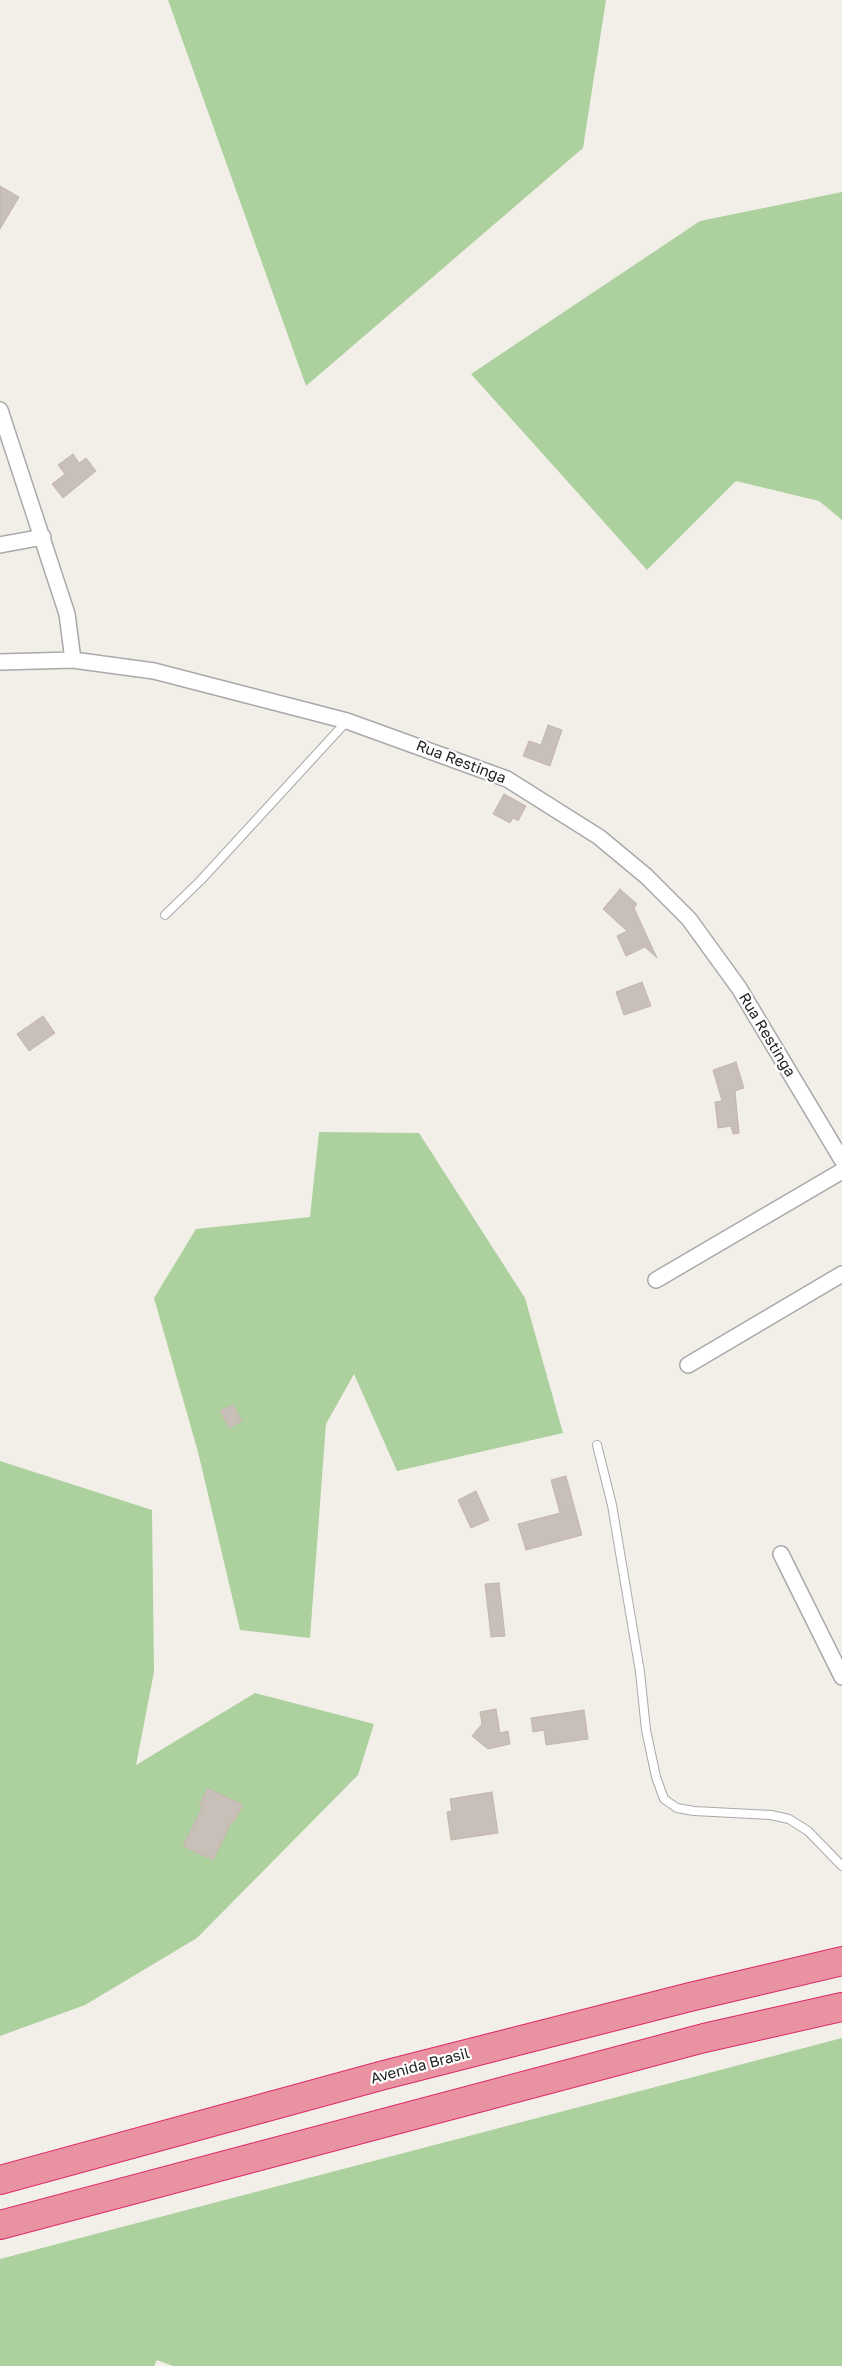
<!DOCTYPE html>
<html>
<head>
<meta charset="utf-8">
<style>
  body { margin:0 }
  canvas { display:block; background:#f2efe9 }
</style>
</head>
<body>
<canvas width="842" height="2366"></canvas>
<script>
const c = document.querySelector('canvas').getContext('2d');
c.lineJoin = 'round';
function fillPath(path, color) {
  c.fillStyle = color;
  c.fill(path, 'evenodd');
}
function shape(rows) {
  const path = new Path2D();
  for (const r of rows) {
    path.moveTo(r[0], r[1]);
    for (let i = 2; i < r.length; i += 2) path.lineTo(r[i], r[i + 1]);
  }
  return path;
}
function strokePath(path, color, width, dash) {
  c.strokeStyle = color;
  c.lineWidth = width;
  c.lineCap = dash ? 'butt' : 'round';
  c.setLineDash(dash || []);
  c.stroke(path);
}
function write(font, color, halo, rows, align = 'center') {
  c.font = font + ' "Golos Text",sans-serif';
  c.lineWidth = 4.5;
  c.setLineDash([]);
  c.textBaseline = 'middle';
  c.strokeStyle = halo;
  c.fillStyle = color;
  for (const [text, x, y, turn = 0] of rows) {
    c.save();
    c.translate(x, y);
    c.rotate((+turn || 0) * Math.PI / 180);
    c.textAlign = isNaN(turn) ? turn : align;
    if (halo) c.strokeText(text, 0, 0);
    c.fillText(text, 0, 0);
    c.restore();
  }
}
fillPath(shape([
  [168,0,606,0,583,148,306,386],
  [842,192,842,520,819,501,736,481,647,570,471,374,700,221],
  [319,1132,419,1133,525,1298,563,1433,397,1471,354,1374,326,1424,310,1638,240,1630,198,1452,154,1298,196,1229,310,1217],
  [0,1461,152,1510,154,1672,136,1765,255,1693,374,1724,358,1775,197,1938,85,2005,0,2036],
  [842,2038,842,2366,173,2366,157,2360,154,2366,0,2366,0,2259]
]), '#add19e');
const building = shape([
  [0,186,19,197,0,229,0,186],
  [73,454,79,463,86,458,96,471,63,498,52,484,65,474,58,465,73,454],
  [548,725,562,730,550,766,523,756,529,741,541,745,548,725],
  [504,794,526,806,518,821,513,818,510,823,493,814,504,794],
  [620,889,637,904,634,908,657,958,645,947,626,956,617,936,627,931,603,909,620,889],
  [642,982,651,1006,624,1015,616,992,642,982],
  [43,1016,55,1033,29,1051,17,1034,43,1016],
  [736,1062,744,1088,735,1091,739,1133,733,1134,731,1126,718,1128,715,1102,722,1101,713,1070,736,1062],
  [233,1405,242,1421,229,1428,220,1411,233,1405],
  [566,1476,582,1535,526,1550,518,1524,560,1513,551,1480,566,1476],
  [476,1491,489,1520,471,1528,458,1500,476,1491],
  [499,1583,505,1636,491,1637,485,1584,499,1583],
  [496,1709,500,1733,508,1731,510,1744,488,1749,472,1736,482,1724,480,1712,496,1709],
  [584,1710,588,1739,546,1745,544,1730,533,1732,531,1718,584,1710],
  [208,1788,243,1805,234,1822,232,1821,213,1860,183,1846,203,1806,199,1805,208,1788],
  [492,1792,498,1833,451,1840,447,1812,452,1811,450,1799,492,1792]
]);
fillPath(building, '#c7bfb8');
strokePath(building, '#c4b6ab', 1);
const lane = shape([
  [165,915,201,880,347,721],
  [597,1445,612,1505,640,1672,646,1730,656,1777,664,1799,677,1808,694,1811,771,1815,789,1819,808,1831,842,1866]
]);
const street = shape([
  [0,410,67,614,73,660],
  [0,545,43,537],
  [0,662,73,660,154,671,347,721,507,779,599,837,646,876,689,919,739,988,842,1160],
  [656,1280,842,1171],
  [688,1365,842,1274],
  [781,1554,842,1677]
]);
const highway = shape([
  [0,2180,384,2075,690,1997,842,1961],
  [0,2225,704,2038,842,2007]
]);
strokePath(lane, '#a9a9a9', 10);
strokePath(street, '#a9a9a9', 18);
strokePath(highway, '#dc2a67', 30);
strokePath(lane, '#fff', 8);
strokePath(street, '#fff', 15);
strokePath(highway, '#e892a2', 28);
write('15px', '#222', '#fff', [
  ["Rua Restinga",461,762,21],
  ["Rua Restinga",767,1035,59],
  ["Avenida Brasil",420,2066,-15]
]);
</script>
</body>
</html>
